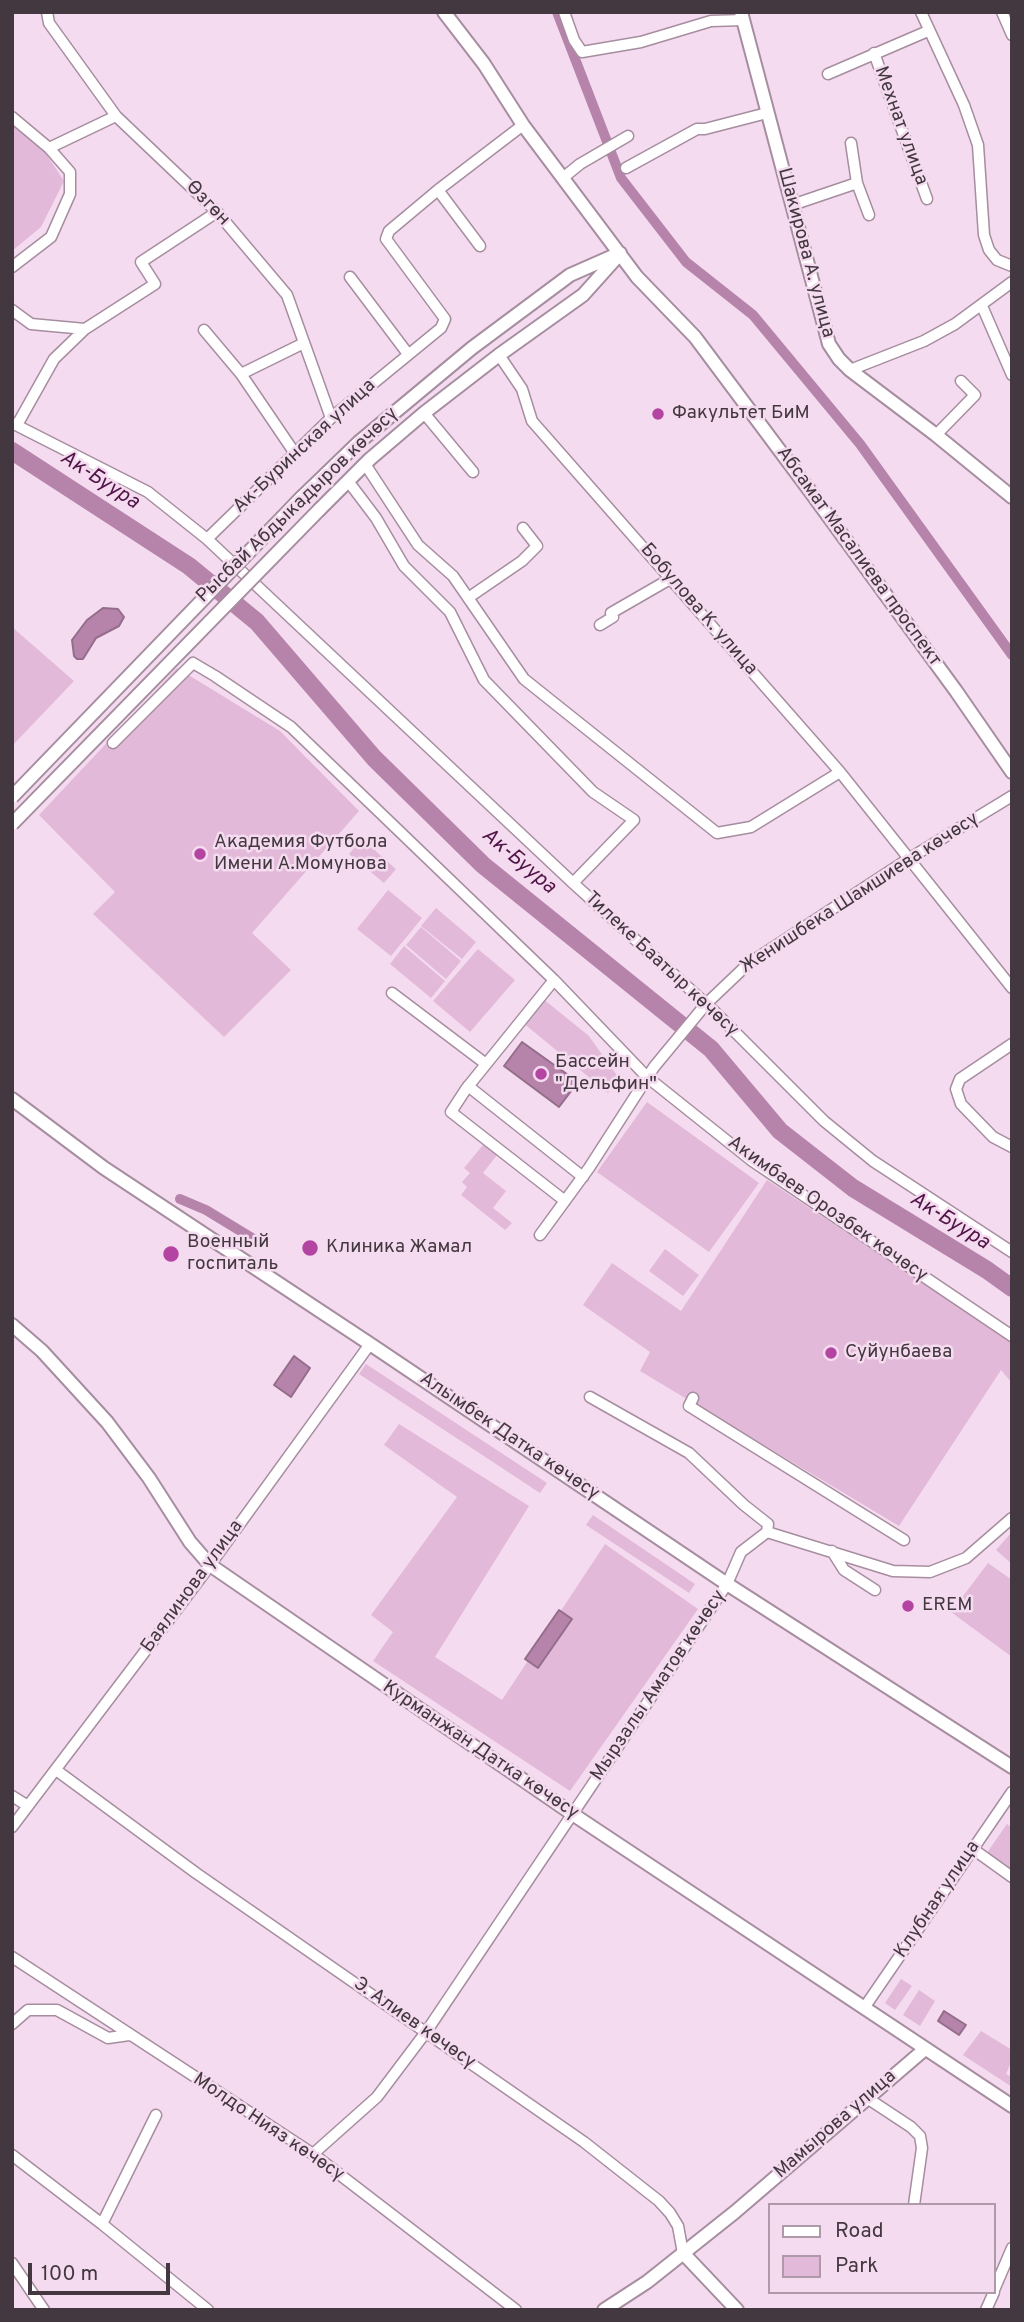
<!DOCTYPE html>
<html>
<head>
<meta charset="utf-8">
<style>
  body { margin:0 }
  #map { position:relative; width:1024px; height:2322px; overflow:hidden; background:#f5dbef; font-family:Overpass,sans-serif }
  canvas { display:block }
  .frame { position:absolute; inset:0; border:14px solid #433840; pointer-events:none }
  .legend { position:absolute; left:768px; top:2203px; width:228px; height:91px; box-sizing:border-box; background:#f5dbef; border:2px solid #ae9aa9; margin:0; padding:9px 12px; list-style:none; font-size:21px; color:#433840 }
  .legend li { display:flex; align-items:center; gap:14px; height:35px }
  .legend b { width:35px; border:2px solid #ae9aa9 }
  .scale { position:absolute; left:28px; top:2263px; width:142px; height:32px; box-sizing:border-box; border:4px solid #433840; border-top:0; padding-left:9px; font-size:21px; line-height:24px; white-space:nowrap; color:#433840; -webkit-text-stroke:5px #f5dbef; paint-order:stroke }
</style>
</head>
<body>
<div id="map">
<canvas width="1024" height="2322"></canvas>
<div class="frame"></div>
<ul class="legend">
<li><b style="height:9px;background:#fff"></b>Road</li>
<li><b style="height:19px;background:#e3b9d9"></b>Park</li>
</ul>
<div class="scale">100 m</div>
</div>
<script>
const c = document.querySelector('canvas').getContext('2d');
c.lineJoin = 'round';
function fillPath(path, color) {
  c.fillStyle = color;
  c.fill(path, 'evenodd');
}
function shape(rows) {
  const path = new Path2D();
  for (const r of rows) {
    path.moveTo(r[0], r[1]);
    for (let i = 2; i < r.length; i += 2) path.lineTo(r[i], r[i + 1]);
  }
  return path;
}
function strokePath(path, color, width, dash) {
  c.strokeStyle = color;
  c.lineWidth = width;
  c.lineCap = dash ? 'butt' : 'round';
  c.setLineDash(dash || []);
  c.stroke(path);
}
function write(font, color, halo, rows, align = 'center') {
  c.font = font + ' Overpass,sans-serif';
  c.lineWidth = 5;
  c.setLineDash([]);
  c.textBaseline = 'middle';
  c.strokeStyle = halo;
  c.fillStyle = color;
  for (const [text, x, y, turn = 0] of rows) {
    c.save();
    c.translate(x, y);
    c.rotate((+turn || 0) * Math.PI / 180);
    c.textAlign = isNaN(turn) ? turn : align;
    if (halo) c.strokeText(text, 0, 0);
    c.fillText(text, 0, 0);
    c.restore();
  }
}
fillPath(shape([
  [12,118,39,143,64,181,41,227,12,251],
  [12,627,74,681,12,746],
  [177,668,280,731,359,811,252,933,291,970,224,1037,93,914,115,892,39,815],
  [362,839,396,869,384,883,349,854],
  [388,890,422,918,391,956,357,929],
  [436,908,476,942,462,959,421,926],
  [421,927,461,961,446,979,406,945],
  [404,946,445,981,431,998,390,964],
  [478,949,515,980,470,1032,433,1001],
  [542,998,589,1036,618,1077,608,1093,522,1022],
  [647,1102,759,1183,709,1252,597,1172],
  [483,1145,497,1155,483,1173,506,1191,493,1208,512,1223,505,1230,461,1195,467,1187,462,1182,470,1173,464,1168],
  [767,1180,1012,1342,1012,1383,1001,1370,899,1526,640,1371,650,1352,583,1305,612,1263,681,1311],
  [665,1249,699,1275,683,1296,649,1271],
  [366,1364,547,1483,540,1493,359,1374],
  [399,1424,529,1506,435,1657,502,1700,605,1544,698,1609,570,1791,373,1661,393,1632,371,1615,457,1497,384,1445],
  [593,1515,695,1584,689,1593,586,1525],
  [1012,1532,1012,1564,996,1550],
  [988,1563,1012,1580,1012,1657,951,1612],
  [1007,1824,1012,1828,1012,1876,984,1857],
  [901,1979,912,1986,895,2010,885,2003],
  [919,1990,935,2001,920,2026,903,2015],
  [981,2031,1012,2050,1012,2060,1006,2074,1012,2077,1012,2087,963,2055]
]), '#e3b9d9');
const water = shape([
  [103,608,118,609,124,617,119,626,96,638,83,659,77,659,74,656,72,640,87,620,103,608],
  [522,1042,578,1082,559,1107,504,1066,522,1042],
  [294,1356,310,1368,291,1397,274,1385,294,1356],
  [559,1610,572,1619,538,1668,525,1659,559,1610],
  [944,2011,966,2025,959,2035,938,2021,944,2011]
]);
fillPath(water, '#b684ab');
strokePath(water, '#946d8b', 2);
strokePath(shape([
  [557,12,621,178,686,262,753,315,860,444,1012,655],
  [180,1199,206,1210,252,1238]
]), '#b684ab', 10);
strokePath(shape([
  [12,451,189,566,257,622,374,758,483,865,711,1049,780,1131,853,1188,987,1270,1012,1288]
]), '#b684ab', 18);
const minor = shape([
  [47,12,49,23,116,116,217,212,287,295,331,418],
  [564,12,574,40,582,52,641,42,711,21,743,20],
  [921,12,964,105,978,145,984,235,989,250,997,260,1012,266],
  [1002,12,1012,35],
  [874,53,927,199],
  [828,74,928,31],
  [12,117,49,148,70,172,70,194,51,237,12,267],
  [851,143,857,183,869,215],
  [49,148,116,116],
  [626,168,697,129,705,129,767,113],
  [564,177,580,164,628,136],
  [792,205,857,183],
  [480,246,438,190,523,125],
  [350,277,408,354],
  [982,306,1012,375],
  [12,310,31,324,85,329,155,284,141,262,217,212],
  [204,330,241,374],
  [499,355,522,389,532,421,840,772,1012,988],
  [850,370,924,341,955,324,1012,282],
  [424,413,473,472],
  [12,423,148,492,207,539,573,883,715,1012,824,1121,873,1161,1012,1252],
  [17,425,54,359,85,329],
  [936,435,975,395,961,381],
  [294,452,241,374,304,343],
  [365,464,418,545,453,576,524,679,717,833,751,827,840,772],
  [348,481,376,518,404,566,450,612,484,680,593,792,634,820,573,883],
  [207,539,331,418,441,328,445,319,386,239,389,231,438,190],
  [468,598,522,561,537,546,523,528],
  [600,625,613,617,611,613,670,579],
  [113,743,193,663,215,676,291,727,554,980],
  [392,993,486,1064],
  [1012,1044,960,1079,956,1089,961,1104,993,1137,1012,1147],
  [468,1086,583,1177],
  [565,1201,451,1112,466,1089,554,980,647,1077,751,1160,1012,1336],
  [540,1235,589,1168,654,1067,706,1004,748,964,910,858,1012,796],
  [590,1397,689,1453,744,1505,768,1524,767,1532],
  [693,1398,689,1406,904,1540],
  [832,1551,844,1570,875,1590],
  [56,1770,196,1873,584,2142,659,2201,670,2213,678,2226,683,2253],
  [12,1796,28,1806],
  [12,1827,202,1576,370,1344],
  [973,1849,1012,1877],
  [12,1957,313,2154,516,2310],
  [864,2008,1012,1792],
  [12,2024,28,2010,57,2010,108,2038,129,2035],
  [867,2098,911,2127,920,2136,922,2148,914,2205],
  [313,2154,377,2097,426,2032,727,1584,741,1552,767,1532,893,1571,930,1572,966,1558,1012,1518],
  [12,2155,102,2224,208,2310],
  [102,2224,156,2115],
  [12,2263,44,2310],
  [994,2290,1012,2248],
  [986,2310,994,2292]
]);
const major = shape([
  [444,12,484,64,523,125,637,277,695,337,807,487,956,691,1012,772],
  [741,12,829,344,839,359,850,370,936,435,1012,497],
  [301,498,359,442,472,348,570,275,620,253],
  [319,510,370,459,424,413,499,355,583,295,618,256],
  [12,1099,104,1168,370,1344,727,1584,1012,1767],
  [12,1325,42,1351,107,1422,149,1478,190,1542,210,1565,574,1815,1012,2106],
  [683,2253,737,2310],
  [604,2310,647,2282,735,2212,925,2049]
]);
strokePath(minor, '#a68d9f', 13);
strokePath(major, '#a68d9f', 16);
strokePath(minor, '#fff', 10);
strokePath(major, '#fff', 12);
const majorBridge = shape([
  [12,797,301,498],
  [12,824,319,510]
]);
strokePath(majorBridge, '#a68d9f', 16, []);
strokePath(majorBridge, '#fff', 12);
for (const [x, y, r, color] of [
  [658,414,7,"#b444a1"],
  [200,854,7,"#b444a1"],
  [541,1074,7,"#b444a1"],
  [310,1248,9,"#b444a1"],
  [171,1254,9,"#b444a1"],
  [831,1353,7,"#b444a1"],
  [908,1606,7,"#b444a1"]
]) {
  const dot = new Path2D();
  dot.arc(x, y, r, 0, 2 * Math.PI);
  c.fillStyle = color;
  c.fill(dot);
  strokePath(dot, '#f5dbef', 2.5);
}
write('19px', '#433840', '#f5dbef', [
  ["Мехнат улица",900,126,70],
  ["Өзгөн",207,204,46],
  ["Шакирова А. улица",805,253,75],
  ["Ак-Буринская улица",305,447,-43],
  ["Рысбай Абдыкадыров көчөсү",298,506,-44],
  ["Абсамат Масалиева проспект",858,557,54],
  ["Бобулова К. улица",698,610,49],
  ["Женишбека Шамшиева көчөсү",860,894,-33],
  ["Тилеке Баатыр көчөсү",661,965,43],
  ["Акимбаев Орозбек көчөсү",827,1210,35],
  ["Алымбек Датка көчөсү",509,1437,34],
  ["Баялинова улица",193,1587,-54],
  ["Мырзалы Аматов көчөсү",659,1686,-56],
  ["Курманжан Датка көчөсү",480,1751,34],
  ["Клубная улица",938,1900,-56],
  ["Э. Алиев көчөсү",414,2024,35],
  ["Мамырова улица",836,2125,-41],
  ["Молдо Нияз көчөсү",268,2128,34]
]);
write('19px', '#433840', '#f5dbef', [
  ["Факультет БиМ",672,414],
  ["Академия Футбола",214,843],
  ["Имени А.Момунова",214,865],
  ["Бассейн",555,1063],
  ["\"Дельфин\"",555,1085],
  ["Военный",187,1243],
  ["госпиталь",187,1265],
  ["Клиника Жамал",326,1248],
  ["Суйунбаева",845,1353],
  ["EREM",922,1606]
], 'left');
write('italic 21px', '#501447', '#f5dbef', [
  ["Ак-Буура",99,481,33],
  ["Ак-Буура",518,862,40],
  ["Ак-Буура",949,1222,32]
]);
</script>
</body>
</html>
